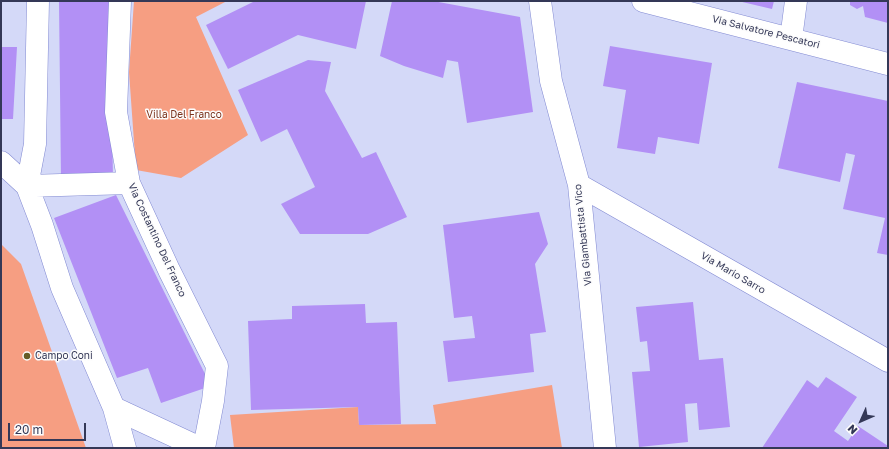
<!DOCTYPE html>
<html>
<head>
<meta charset="utf-8">
<style>
  body { margin:0 }
  #map { position:relative; width:889px; height:449px; overflow:hidden; background:#d4d9f8; font-family:"Golos Text",sans-serif }
  canvas { display:block }
  .frame { position:absolute; inset:0; border:2px solid #343857; pointer-events:none }
  .north { position:absolute; left:841px; top:401px; width:40px; height:40px; -webkit-text-stroke:3px #fcfcfc; paint-order:stroke; rotate:225deg; font-size:11px; font-weight:700; line-height:16px; text-align:center; color:#343857 }
  .north::after { content:''; display:block; margin:auto; width:14px; height:18px; background:#343857; clip-path:polygon(50% 0,100% 100%,50% 72%,0 100%) }
  .scale { position:absolute; left:8px; top:423px; width:78px; height:18px; box-sizing:border-box; border:2px solid #343857; border-top:0; padding-left:5px; font-size:12px; line-height:14px; white-space:nowrap; color:#343857; -webkit-text-stroke:3px #fcfcfc; paint-order:stroke }
</style>
</head>
<body>
<div id="map">
<canvas width="889" height="449"></canvas>
<div class="frame"></div>
<div class="north">N</div>
<div class="scale">20 m</div>
</div>
<script>
const c = document.querySelector('canvas').getContext('2d');
c.lineJoin = 'round';
function fillPath(path, color) {
  c.fillStyle = color;
  c.fill(path, 'evenodd');
}
function shape(rows) {
  const path = new Path2D();
  for (const r of rows) {
    path.moveTo(r[0], r[1]);
    for (let i = 2; i < r.length; i += 2) path.lineTo(r[i], r[i + 1]);
  }
  return path;
}
function strokePath(path, color, width, dash) {
  c.strokeStyle = color;
  c.lineWidth = width;
  c.lineCap = dash ? 'butt' : 'round';
  c.setLineDash(dash || []);
  c.stroke(path);
}
function write(font, color, halo, rows, align = 'center') {
  c.font = font + ' "Golos Text",sans-serif';
  c.lineWidth = 3;
  c.setLineDash([]);
  c.textBaseline = 'middle';
  c.strokeStyle = halo;
  c.fillStyle = color;
  for (const [text, x, y, turn = 0] of rows) {
    c.save();
    c.translate(x, y);
    c.rotate((+turn || 0) * Math.PI / 180);
    c.textAlign = isNaN(turn) ? turn : align;
    if (halo) c.strokeText(text, 0, 0);
    c.fillText(text, 0, 0);
    c.restore();
  }
}
fillPath(shape([
  [134,1,227,1,196,17,248,135,181,178,136,170,129,72],
  [1,244,21,264,86,448,1,448],
  [552,385,562,448,234,448,230,415,358,407,359,425,436,424,433,405]
]), '#f69e82');
fillPath(shape([
  [59,1,110,1,113,180,61,181],
  [255,1,366,1,356,49,298,35,228,69,206,25],
  [392,1,433,1,520,17,533,112,467,123,458,62,447,60,443,78,404,66,380,56],
  [738,1,774,1,772,9],
  [850,1,888,1,888,23,865,17,863,6,857,9,850,5],
  [610,46,712,63,699,144,658,137,655,154,617,148,626,90,603,86],
  [1,47,17,47,13,119,1,119],
  [308,60,331,62,325,91,362,158,376,152,407,217,368,234,300,234,281,204,315,187,287,129,261,142,238,90],
  [797,82,888,101,888,255,877,253,885,218,843,209,855,155,846,153,840,182,778,168],
  [116,195,211,386,161,403,148,368,117,378,54,218],
  [539,212,548,244,535,264,546,332,530,334,534,372,448,382,443,341,475,338,472,316,454,318,443,225],
  [693,302,699,360,723,358,730,427,699,430,697,403,685,404,688,442,639,447,632,372,650,371,647,341,640,342,636,307],
  [365,304,366,323,397,322,401,424,359,425,358,407,251,410,248,321,292,319,292,306],
  [826,377,857,397,834,431,848,441,858,426,888,446,888,448,762,448,807,380,818,388]
]), '#b290f5');
const street = shape([
  [38,1,35,144,27,186,42,225,62,288,114,408,125,448],
  [120,1,116,112,129,183,169,270,217,366,213,401,204,448],
  [540,1,551,81,579,185,605,448],
  [643,1,888,64],
  [791,39,796,1],
  [1,162,27,186],
  [579,185,888,361],
  [27,186,129,183],
  [114,408,200,448]
]);
strokePath(street, '#828ad2', 23);
strokePath(street, '#fff', 22);
for (const [x, y, r, color] of [
  [27,356,4,"#655b27"]
]) {
  const dot = new Path2D();
  dot.arc(x, y, r, 0, 2 * Math.PI);
  c.fillStyle = color;
  c.fill(dot);
  strokePath(dot, '#fcfcfc', 1.5);
}
write('10px', '#343857', '#fcfcfc', [
  ["Via Salvatore Pescatori",766,32,14],
  ["Via Giambattista Vico",583,235,-96],
  ["Via Costantino Del Franco",157,240,65],
  ["Via Mario Sarro",733,273,30]
]);
write('10px', '#7b331d', '#fcfcfc', [
  ["Villa Del Franco",184,115]
]);
write('10px', '#343857', '#fcfcfc', [
  ["Campo Coni",35,356]
], 'left');
</script>
</body>
</html>
